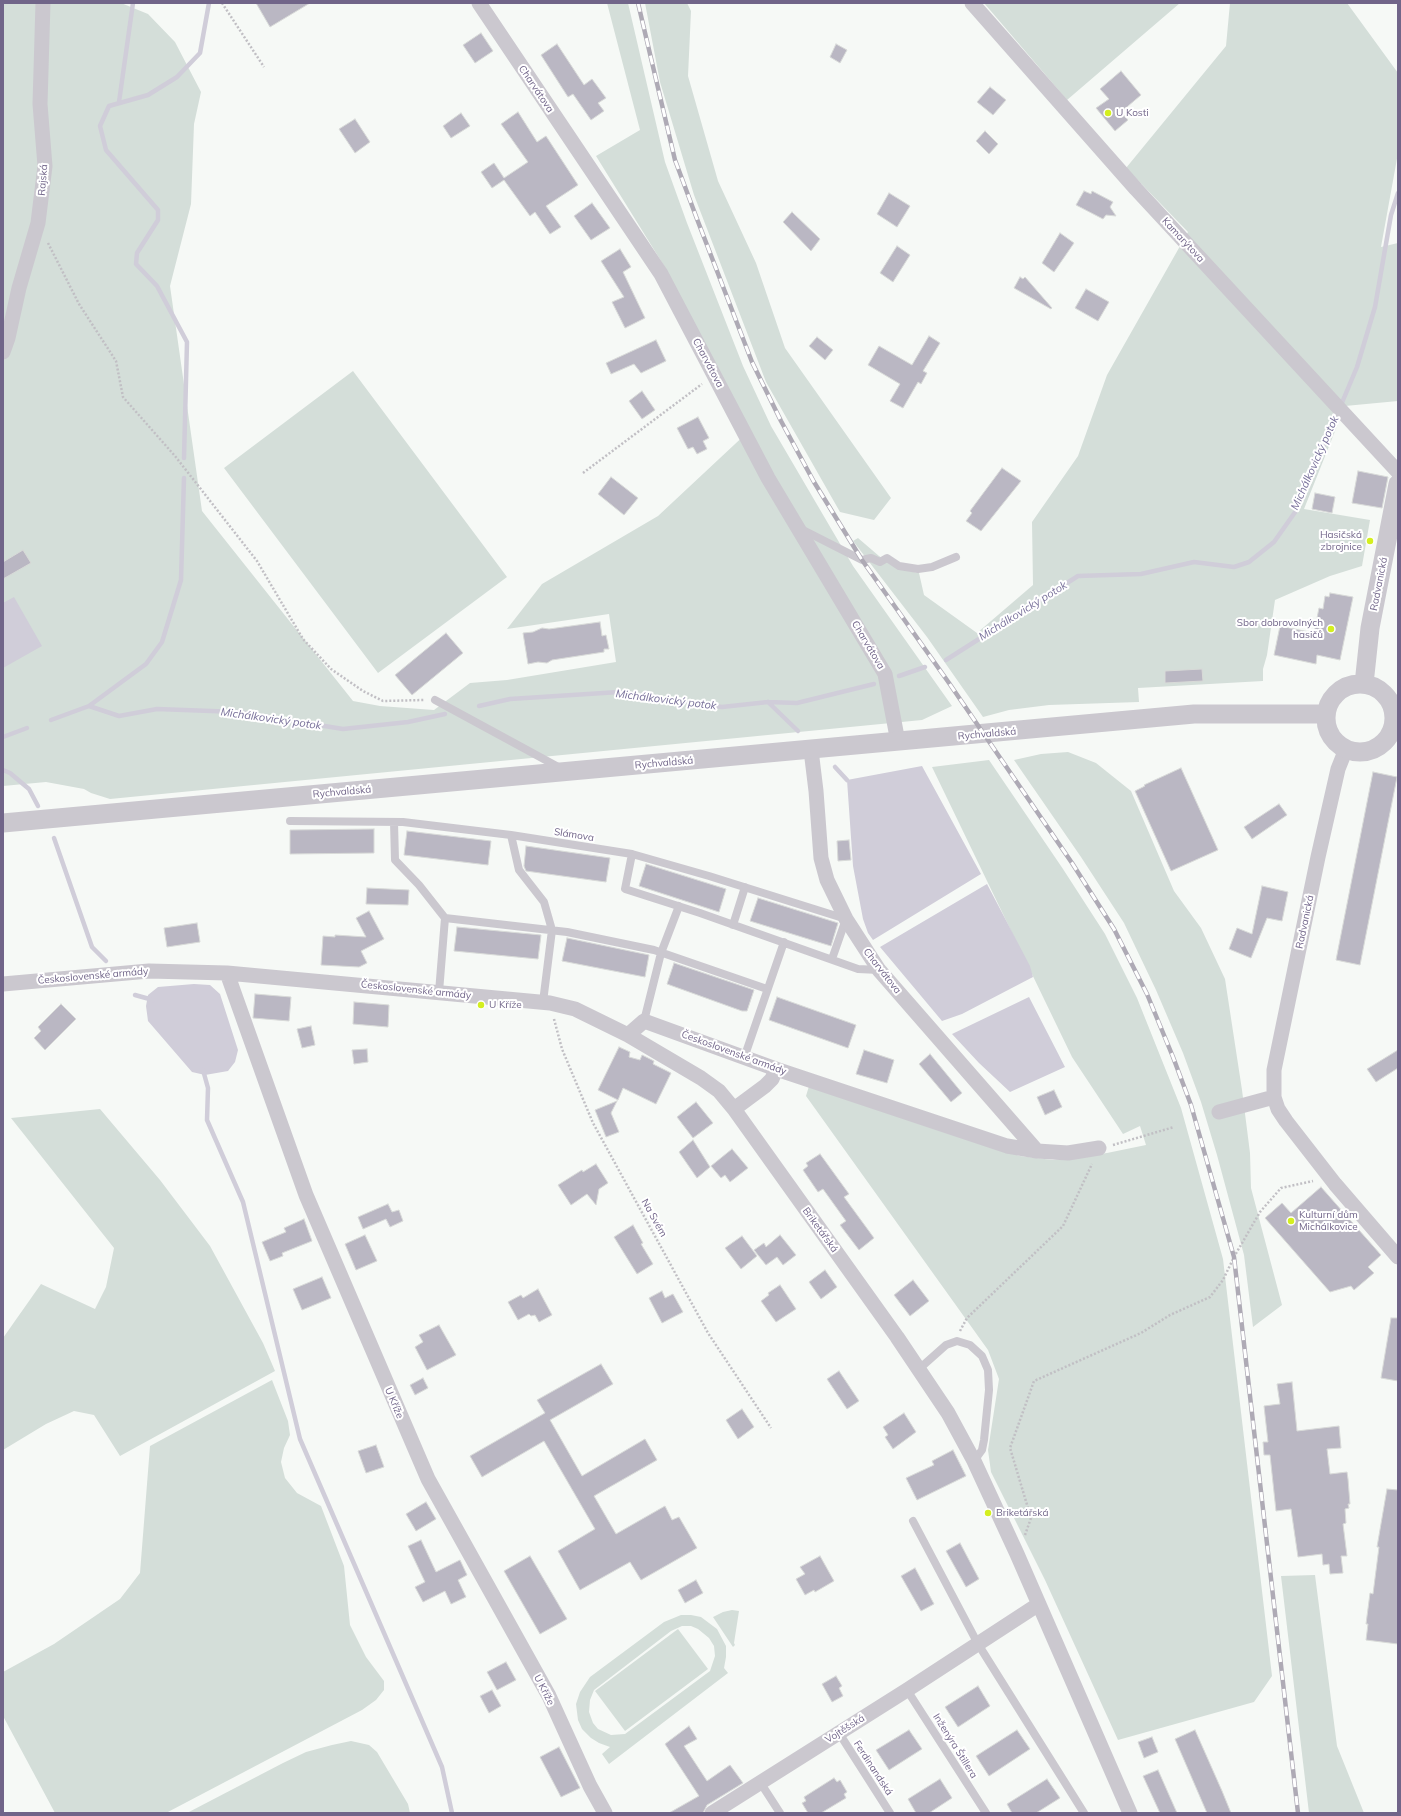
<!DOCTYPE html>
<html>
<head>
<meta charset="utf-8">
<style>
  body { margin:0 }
  #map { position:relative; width:1401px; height:1816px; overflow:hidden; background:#f6f9f6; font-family:Mulish,sans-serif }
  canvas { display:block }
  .frame { position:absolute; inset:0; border:4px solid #716589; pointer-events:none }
</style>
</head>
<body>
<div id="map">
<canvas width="1401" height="1816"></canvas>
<div class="frame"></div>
</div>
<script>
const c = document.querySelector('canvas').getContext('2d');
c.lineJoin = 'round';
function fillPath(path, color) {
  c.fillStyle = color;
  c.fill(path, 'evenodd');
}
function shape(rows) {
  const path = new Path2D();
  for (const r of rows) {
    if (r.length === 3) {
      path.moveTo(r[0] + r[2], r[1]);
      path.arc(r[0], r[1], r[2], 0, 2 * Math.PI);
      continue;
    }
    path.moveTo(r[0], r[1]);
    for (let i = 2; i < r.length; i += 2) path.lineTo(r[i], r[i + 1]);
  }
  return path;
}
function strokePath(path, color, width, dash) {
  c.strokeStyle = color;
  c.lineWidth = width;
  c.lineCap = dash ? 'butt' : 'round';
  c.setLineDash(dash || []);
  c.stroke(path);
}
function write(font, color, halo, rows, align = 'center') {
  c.font = font + ' Mulish,sans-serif';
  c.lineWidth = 4;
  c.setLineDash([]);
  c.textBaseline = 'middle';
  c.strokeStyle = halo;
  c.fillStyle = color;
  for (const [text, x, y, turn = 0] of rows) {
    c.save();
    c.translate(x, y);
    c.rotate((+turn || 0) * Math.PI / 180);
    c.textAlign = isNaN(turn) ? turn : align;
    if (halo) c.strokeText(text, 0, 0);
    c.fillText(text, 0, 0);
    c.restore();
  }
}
fillPath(shape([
  [3,3,121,3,148,14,175,42,201,92,194,124,191,204,170,286,202,511,353,701,380,706,434,710,470,683,507,680,616,662,609,614,507,629,542,584,658,516,750,430,666,269,596,156,640,130,607,3,628,3,665,162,687,223,743,366,771,426,853,566,952,706,922,720,110,799,91,793,84,789,46,782,3,786],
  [645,3,687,3,691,11,688,76,718,181,756,263,785,348,891,498,874,520,840,512,766,382,694,195,660,82],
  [984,3,1180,3,1067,100],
  [1230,3,1347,3,1398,73,1398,153,1381,247,1398,243,1398,401,1345,406,1304,509,1370,520,1362,566,1330,576,1275,600,1267,655,1263,669,1263,681,1138,688,1139,702,1049,705,1009,710,983,717,927,637,853,541,858,538,879,556,899,569,919,573,924,595,977,633,1033,585,1032,522,1078,456,1107,375,1188,232,1126,168,1226,46],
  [353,371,507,577,378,673,224,468],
  [1068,752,1096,763,1131,791,1174,891,1201,928,1225,979,1242,1090,1250,1153,1251,1188,1282,1305,1253,1327,1244,1255,1217,1155,1201,1102,1183,1053,1156,990,1124,923,1081,857,1014,760,1041,754],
  [989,760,1063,869,1105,934,1137,998,1181,1108,1223,1259,1272,1676,1254,1702,1118,1740,1045,1580,991,1472,988,1450,999,1379,988,1350,806,1096,809,1086,1020,1156,1053,1160,1107,1153,1146,1145,1140,1126,1123,1134,1072,1057,932,767],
  [100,1109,160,1180,210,1246,263,1343,275,1371,120,1456,94,1415,74,1411,46,1424,3,1450,3,1338,41,1284,95,1309,106,1287,114,1248,11,1118],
  [272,1380,288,1421,290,1435,284,1448,281,1462,285,1478,297,1493,321,1506,344,1566,350,1625,366,1657,384,1681,384,1690,376,1700,362,1710,166,1813,55,1813,3,1716,3,1672,54,1644,120,1599,140,1573,150,1446],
  [1315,1575,1337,1746,1364,1813,1309,1813,1281,1576],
  [732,1610,739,1611,734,1643,735,1645,733,1647,713,1617,723,1612],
  [681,1615,691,1615,701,1617,717,1629,726,1646,726,1657,724,1668,728,1673,609,1764,602,1754,610,1747,599,1743,591,1738,582,1729,578,1720,576,1704,580,1692,590,1677,664,1622],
  [682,1626,691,1626,698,1629,709,1638,714,1646,715,1656,710,1671,625,1734,611,1735,598,1729,593,1723,589,1712,590,1700,594,1690,671,1631],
  [678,1629,708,1669,625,1731,595,1691],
  [351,1741,369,1745,377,1752,408,1804,410,1813,187,1813,283,1763,306,1752,332,1745]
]), '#d4ded9');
fillPath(shape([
  [14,597,42,646,3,668,3,603],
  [922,766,981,874,873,940,868,933,863,919,853,866,847,780],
  [987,884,1030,966,1033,977,962,1014,942,1021,880,947],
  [194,984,210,985,220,994,238,1050,235,1062,228,1071,205,1075,192,1072,148,1021,146,1006,148,995,158,987],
  [1029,997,1065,1067,1010,1092,979,1063,952,1034]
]), '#d0cdd9');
strokePath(shape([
  [119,102,133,3],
  [1341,405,1357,367,1375,307,1391,215,1398,193],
  [184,458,187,342,157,286,136,264,137,253,158,220,158,210,106,150,100,126,109,106,148,95,177,77,200,53,209,3],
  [946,660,1078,576,1141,574,1194,562,1234,567,1249,562,1274,542,1298,508,1338,412],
  [899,676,925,667],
  [768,702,798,731],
  [89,706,119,716,157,709,238,712,343,729,408,722,445,714],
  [479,706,510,699,619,692,722,707,768,702,797,703,874,684],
  [51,720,89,706,146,664,162,642,181,580,184,478],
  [3,737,27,728],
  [835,767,847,780],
  [3,770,10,773,29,789,38,806],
  [54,838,92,947,106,961],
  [135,995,153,1000],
  [203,1070,208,1088,207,1120,243,1202,300,1439,442,1767,452,1813]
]), '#d0cdd9', 4.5);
const building = shape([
  [256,3,310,3,270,27,256,3],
  [481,33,493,51,475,63,463,45,481,33],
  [557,44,584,85,592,79,606,98,598,103,604,111,591,120,573,94,568,97,541,55,557,44],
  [836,44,847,50,840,63,830,57,836,44],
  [1121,71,1141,95,1121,112,1128,120,1115,131,1096,108,1109,99,1100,89,1121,71],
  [990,87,1006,100,993,115,977,102,990,87],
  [518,112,537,142,546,136,578,185,546,206,561,227,550,234,535,212,530,216,504,180,492,188,481,172,494,163,504,178,528,162,501,124,518,112],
  [461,113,470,126,451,138,443,126,461,113],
  [355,119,370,142,355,153,339,129,355,119],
  [985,131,998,144,989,154,976,141,985,131],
  [1084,191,1091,194,1092,191,1113,202,1110,207,1116,216,1106,215,1103,219,1076,205,1084,191],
  [889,193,910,206,897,227,877,214,889,193],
  [592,203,610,228,591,240,574,216,592,203],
  [792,212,820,239,811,251,783,222,792,212],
  [1060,233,1074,243,1054,272,1042,263,1060,233],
  [897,246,910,255,893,282,880,273,897,246],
  [620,249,631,267,623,272,645,318,625,328,612,302,624,297,601,261,620,249],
  [1020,277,1023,279,1025,277,1052,308,1051,309,1014,288,1020,277],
  [1086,289,1109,302,1098,321,1075,308,1086,289],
  [929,336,940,343,923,371,927,373,921,384,918,382,903,408,890,401,900,384,868,365,879,346,912,365,929,336],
  [817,337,833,350,825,360,809,346,817,337],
  [656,340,666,361,641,373,634,364,611,374,606,363,656,340],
  [642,391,655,410,642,419,629,401,642,391],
  [698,417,709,438,703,441,707,449,697,454,693,447,688,449,677,428,698,417],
  [1002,468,1021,481,981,531,966,521,972,513,970,511,1002,468],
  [1358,471,1388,477,1382,508,1352,503,1358,471],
  [611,477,638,498,624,515,598,494,611,477],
  [1315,493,1335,497,1332,513,1312,509,1315,493],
  [23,550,31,563,3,579,3,562,23,550],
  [1330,593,1353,597,1340,660,1317,655,1316,664,1274,655,1280,626,1314,633,1319,608,1323,609,1325,596,1329,597,1330,593],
  [600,622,602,636,606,635,609,649,604,649,604,652,552,660,547,663,538,662,528,664,523,633,533,632,542,628,549,629,600,622],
  [446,633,463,653,412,695,395,675,446,633],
  [1202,669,1203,681,1165,683,1165,671,1202,669],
  [1181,768,1218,850,1171,871,1135,791,1145,786,1144,785,1181,768],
  [1373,772,1397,777,1360,965,1336,960,1373,772],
  [1279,804,1287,815,1252,839,1244,827,1279,804],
  [374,829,374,853,290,854,290,830,374,829],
  [407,831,491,841,488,865,404,855,407,831],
  [849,840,851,860,838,861,837,841,849,840],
  [526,846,610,858,606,882,526,871,524,866,526,846],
  [646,864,726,889,719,912,639,886,646,864],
  [1262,886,1288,892,1282,921,1267,918,1251,958,1229,949,1237,928,1252,934,1262,886],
  [367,888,409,890,408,905,366,904,367,888],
  [758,898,838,923,831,946,750,921,758,898],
  [369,911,384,939,361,951,367,963,359,967,321,965,323,936,335,937,335,935,366,937,356,918,369,911],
  [197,923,200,942,167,947,164,928,197,923],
  [457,927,541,935,538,959,454,951,457,927],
  [567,938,649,955,645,977,562,961,567,938],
  [674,963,754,990,747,1011,742,1011,667,984,674,963],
  [255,994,291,997,289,1021,253,1018,255,994],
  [777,997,856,1025,848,1048,769,1020,777,997],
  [354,1002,389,1005,388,1027,353,1024,354,1002],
  [61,1004,76,1019,45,1050,34,1038,41,1031,38,1027,61,1004],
  [311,1026,315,1045,302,1048,297,1029,311,1026],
  [619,1047,630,1052,629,1057,640,1060,642,1055,654,1061,653,1064,671,1073,656,1104,623,1088,618,1100,598,1090,619,1047],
  [367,1049,368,1062,354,1064,352,1050,367,1049],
  [864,1050,894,1060,887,1083,856,1074,864,1050],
  [1398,1050,1398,1068,1376,1082,1367,1069,1398,1050],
  [930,1054,962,1093,951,1102,919,1064,930,1054],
  [1054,1090,1062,1107,1045,1115,1037,1097,1054,1090],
  [617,1101,611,1113,619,1132,606,1137,595,1110,617,1101],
  [696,1102,713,1123,693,1138,677,1117,696,1102],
  [693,1140,710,1167,697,1178,679,1152,693,1140],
  [732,1149,748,1168,730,1182,725,1175,721,1178,711,1166,732,1149],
  [820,1154,849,1194,844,1197,874,1238,859,1250,840,1225,846,1221,823,1189,818,1192,803,1170,808,1166,806,1163,820,1154],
  [596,1164,608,1183,599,1189,596,1205,587,1194,571,1205,558,1185,582,1170,583,1172,596,1164],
  [1321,1187,1381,1255,1368,1267,1374,1273,1354,1290,1351,1286,1330,1292,1265,1218,1282,1203,1291,1213,1321,1187],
  [388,1204,392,1212,399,1210,403,1221,390,1227,386,1219,363,1229,358,1217,388,1204],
  [304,1219,312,1241,282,1253,283,1256,270,1261,262,1242,286,1232,284,1228,304,1219],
  [633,1225,643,1243,641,1244,653,1264,637,1274,614,1237,633,1225],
  [365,1235,377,1261,356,1270,345,1244,365,1235],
  [780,1235,796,1255,783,1265,777,1257,766,1265,754,1250,764,1243,766,1247,780,1235],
  [742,1236,757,1256,741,1269,725,1248,742,1236],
  [825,1270,837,1287,821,1299,809,1282,825,1270],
  [322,1277,331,1298,302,1310,293,1289,322,1277],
  [913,1280,929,1301,910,1316,894,1295,913,1280],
  [780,1285,796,1309,776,1322,761,1301,769,1295,768,1293,780,1285],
  [538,1289,552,1315,539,1322,535,1315,531,1316,529,1314,518,1320,508,1302,521,1295,523,1298,538,1289],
  [662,1291,665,1298,673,1294,683,1312,662,1323,649,1298,662,1291],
  [1391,1318,1398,1318,1398,1381,1381,1378,1391,1318],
  [439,1325,456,1355,427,1370,415,1347,423,1342,419,1335,439,1325],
  [601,1364,613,1384,550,1420,582,1476,645,1439,657,1460,594,1496,616,1534,665,1506,672,1520,679,1517,697,1548,641,1580,630,1562,580,1590,558,1551,595,1529,544,1441,482,1477,470,1456,545,1413,537,1400,601,1364],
  [839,1371,859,1401,847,1409,827,1379,839,1371],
  [423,1378,428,1388,415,1395,410,1385,423,1378],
  [1292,1382,1297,1431,1339,1426,1341,1448,1327,1449,1330,1474,1347,1472,1348,1479,1350,1504,1348,1504,1349,1508,1345,1509,1346,1523,1343,1524,1347,1556,1341,1556,1343,1573,1330,1574,1329,1564,1323,1565,1322,1554,1298,1557,1291,1509,1276,1511,1270,1455,1264,1455,1263,1442,1268,1442,1264,1406,1280,1404,1277,1384,1292,1382],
  [742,1409,754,1427,738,1439,726,1420,742,1409],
  [904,1413,916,1432,893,1449,885,1437,888,1435,883,1427,904,1413],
  [376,1445,384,1467,366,1473,358,1451,376,1445],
  [953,1450,966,1476,917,1500,906,1478,934,1465,932,1461,953,1450],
  [1387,1489,1398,1490,1398,1644,1366,1640,1368,1624,1366,1624,1370,1593,1373,1594,1379,1547,1377,1547,1387,1489],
  [426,1502,436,1519,416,1531,406,1514,426,1502],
  [421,1540,436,1572,460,1560,467,1575,458,1580,466,1597,451,1604,445,1591,423,1602,415,1587,425,1582,408,1546,421,1540],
  [960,1543,979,1579,966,1587,946,1551,960,1543],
  [530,1556,567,1619,540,1634,504,1571,530,1556],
  [820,1556,834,1581,815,1592,814,1590,805,1595,796,1579,805,1574,800,1567,820,1556],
  [915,1568,934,1604,921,1611,901,1576,915,1568],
  [696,1580,703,1593,685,1603,678,1590,696,1580],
  [506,1662,516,1680,497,1690,487,1672,506,1662],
  [836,1676,842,1686,839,1688,843,1696,832,1702,822,1684,836,1676],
  [978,1686,990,1706,958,1727,945,1707,978,1686],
  [492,1690,501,1706,489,1713,480,1696,492,1690],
  [689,1726,697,1739,684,1746,707,1781,730,1765,743,1783,707,1805,703,1813,669,1813,699,1796,665,1744,689,1726],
  [909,1730,922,1749,889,1770,876,1750,909,1730],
  [1017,1730,1030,1749,989,1776,976,1756,1017,1730],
  [1195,1730,1222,1791,1231,1813,1207,1813,1175,1739,1195,1730],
  [1152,1737,1158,1752,1144,1758,1138,1742,1152,1737],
  [559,1747,580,1788,561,1797,540,1757,559,1747],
  [1158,1770,1169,1795,1177,1813,1160,1813,1143,1776,1158,1770],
  [834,1778,837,1782,840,1780,847,1792,844,1794,846,1798,821,1813,808,1813,802,1803,806,1801,804,1797,834,1778],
  [940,1779,952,1798,929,1813,916,1813,908,1799,940,1779],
  [1047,1779,1060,1798,1036,1813,1012,1813,1007,1804,1047,1779]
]);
fillPath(building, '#bab7c3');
strokePath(building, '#d8dad8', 1);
strokePath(shape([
  [222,3,264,67],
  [48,243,79,304,116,361,123,397,175,456,257,561,303,639,331,669,363,691,383,701,424,700],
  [583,473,702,384],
  [554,1019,562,1049,593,1123,708,1333,771,1428],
  [1113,1145,1174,1127],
  [960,1331,967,1318,1063,1226,1092,1164],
  [1025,1535,1031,1518,1010,1448,1034,1381,1141,1333,1170,1315,1210,1297,1223,1280,1234,1257,1260,1212,1281,1188,1313,1181]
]), '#c1bfc4', 2.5, [2, 2]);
strokePath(shape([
  [801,529,862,560,871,558,880,562,887,558,899,566,918,569,932,567,956,557],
  [435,700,562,769],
  [290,821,403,822,511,835,632,854,709,876,846,919,832,959],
  [394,822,395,860,419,885,445,918],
  [511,835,519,870,544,902,552,930,543,1002],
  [632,854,625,889,700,913,858,969,879,970],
  [733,925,745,887],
  [439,992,445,918,567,932,654,950,767,989],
  [644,1021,661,953,679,906],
  [744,1058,784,942],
  [919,1369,946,1345,957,1341,970,1345,982,1356,988,1370,989,1390,984,1440,982,1450,974,1461],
  [913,1521,978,1644,1084,1813],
  [907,1690,986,1813],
  [839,1733,890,1813],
  [760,1782,780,1813]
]), '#cbc8cf', 8);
strokePath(shape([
  [479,3,661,274,768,478,885,674,898,742],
  [972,3,1136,189,1398,472],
  [3,352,8,338,19,288,38,223,45,166,40,104,43,3],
  [1346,749,1338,769,1318,857,1274,1070,1274,1097,1278,1109,1286,1121,1335,1184,1398,1257],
  [811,750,816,791,821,858,827,880,846,919,879,970,1037,1151],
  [227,973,306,1195,428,1479,549,1696,590,1786,605,1813],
  [3,984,149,971,227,973,550,1003,575,1009,628,1035,701,1078,719,1091,734,1109,897,1337,948,1413,974,1461,1017,1554,1130,1813],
  [628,1035,644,1021,776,1069,1007,1146,1037,1151,1068,1153,1099,1148],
  [734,1109,765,1086,772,1079,776,1069],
  [1219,1112,1274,1097],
  [712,1813,907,1690,1039,1604]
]), '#cbc8cf', 15);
strokePath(shape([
  [1364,684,1370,628,1398,484],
  [1360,718,34],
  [3,823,1194,714,1326,714]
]), '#cbc8cf', 19);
const rail = shape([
  [638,3,675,160,697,219,752,362,781,421,814,482,862,560,949,683,1072,863,1114,929,1147,994,1173,1057,1191,1105,1234,1257,1298,1813]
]);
strokePath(rail, '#aeaab5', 4.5);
strokePath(rail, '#fff', 3, [9]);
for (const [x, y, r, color] of [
  [1108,113,4,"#d4ef1f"],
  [1370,541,4,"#d4ef1f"],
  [1331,629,4,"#d4ef1f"],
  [481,1005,4,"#d4ef1f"],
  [1291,1221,4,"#d4ef1f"],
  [988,1513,4,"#d4ef1f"]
]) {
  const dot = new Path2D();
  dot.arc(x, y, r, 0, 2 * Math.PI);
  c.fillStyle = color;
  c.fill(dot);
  strokePath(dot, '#fff', 1.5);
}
write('10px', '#716589', '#fff', [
  ["Charvátova",536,89,56],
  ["Rajská",43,180,-85],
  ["Kamarýtova",1183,240,47],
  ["Charvátova",708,363,62],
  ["Radvanická",1379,584,-79],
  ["Charvátova",868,645,59],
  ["Rychvaldská",987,734,-5],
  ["Rychvaldská",664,763,-5],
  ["Rychvaldská",342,792,-5],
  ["Slámova",574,835,9],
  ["Radvanická",1305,922,-78],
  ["Charvátova",882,971,52],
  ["Československé armády",93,976,-5],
  ["Československé armády",416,990,6],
  ["Československé armády",734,1053,20],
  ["Na Svém",654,1218,61],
  ["Briketářská",820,1230,54],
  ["U Kříže",394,1403,67],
  ["U Kříže",544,1690,63],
  ["Vojtěšská",845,1729,-32],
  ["Inženýra Štillera",955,1746,58],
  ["Ferdinandská",873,1768,57]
]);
write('10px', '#716589', '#fff', [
  ["U Kosti",1116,113],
  ["Hasičská",1362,535,"right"],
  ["zbrojnice",1362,547,"right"],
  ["Sbor dobrovolných",1323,623,"right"],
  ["hasičů",1323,635,"right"],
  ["U Kříže",489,1005],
  ["Kulturní dům",1299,1215],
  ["Michálkovice",1299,1227],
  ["Briketářská",996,1513]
], 'left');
write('italic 11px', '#78709a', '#fff', [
  ["Michálkovický potok",1315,463,-66],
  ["Michálkovický potok",1023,611,-32],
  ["Michálkovický potok",666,700,7],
  ["Michálkovický potok",271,719,8]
]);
</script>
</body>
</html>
